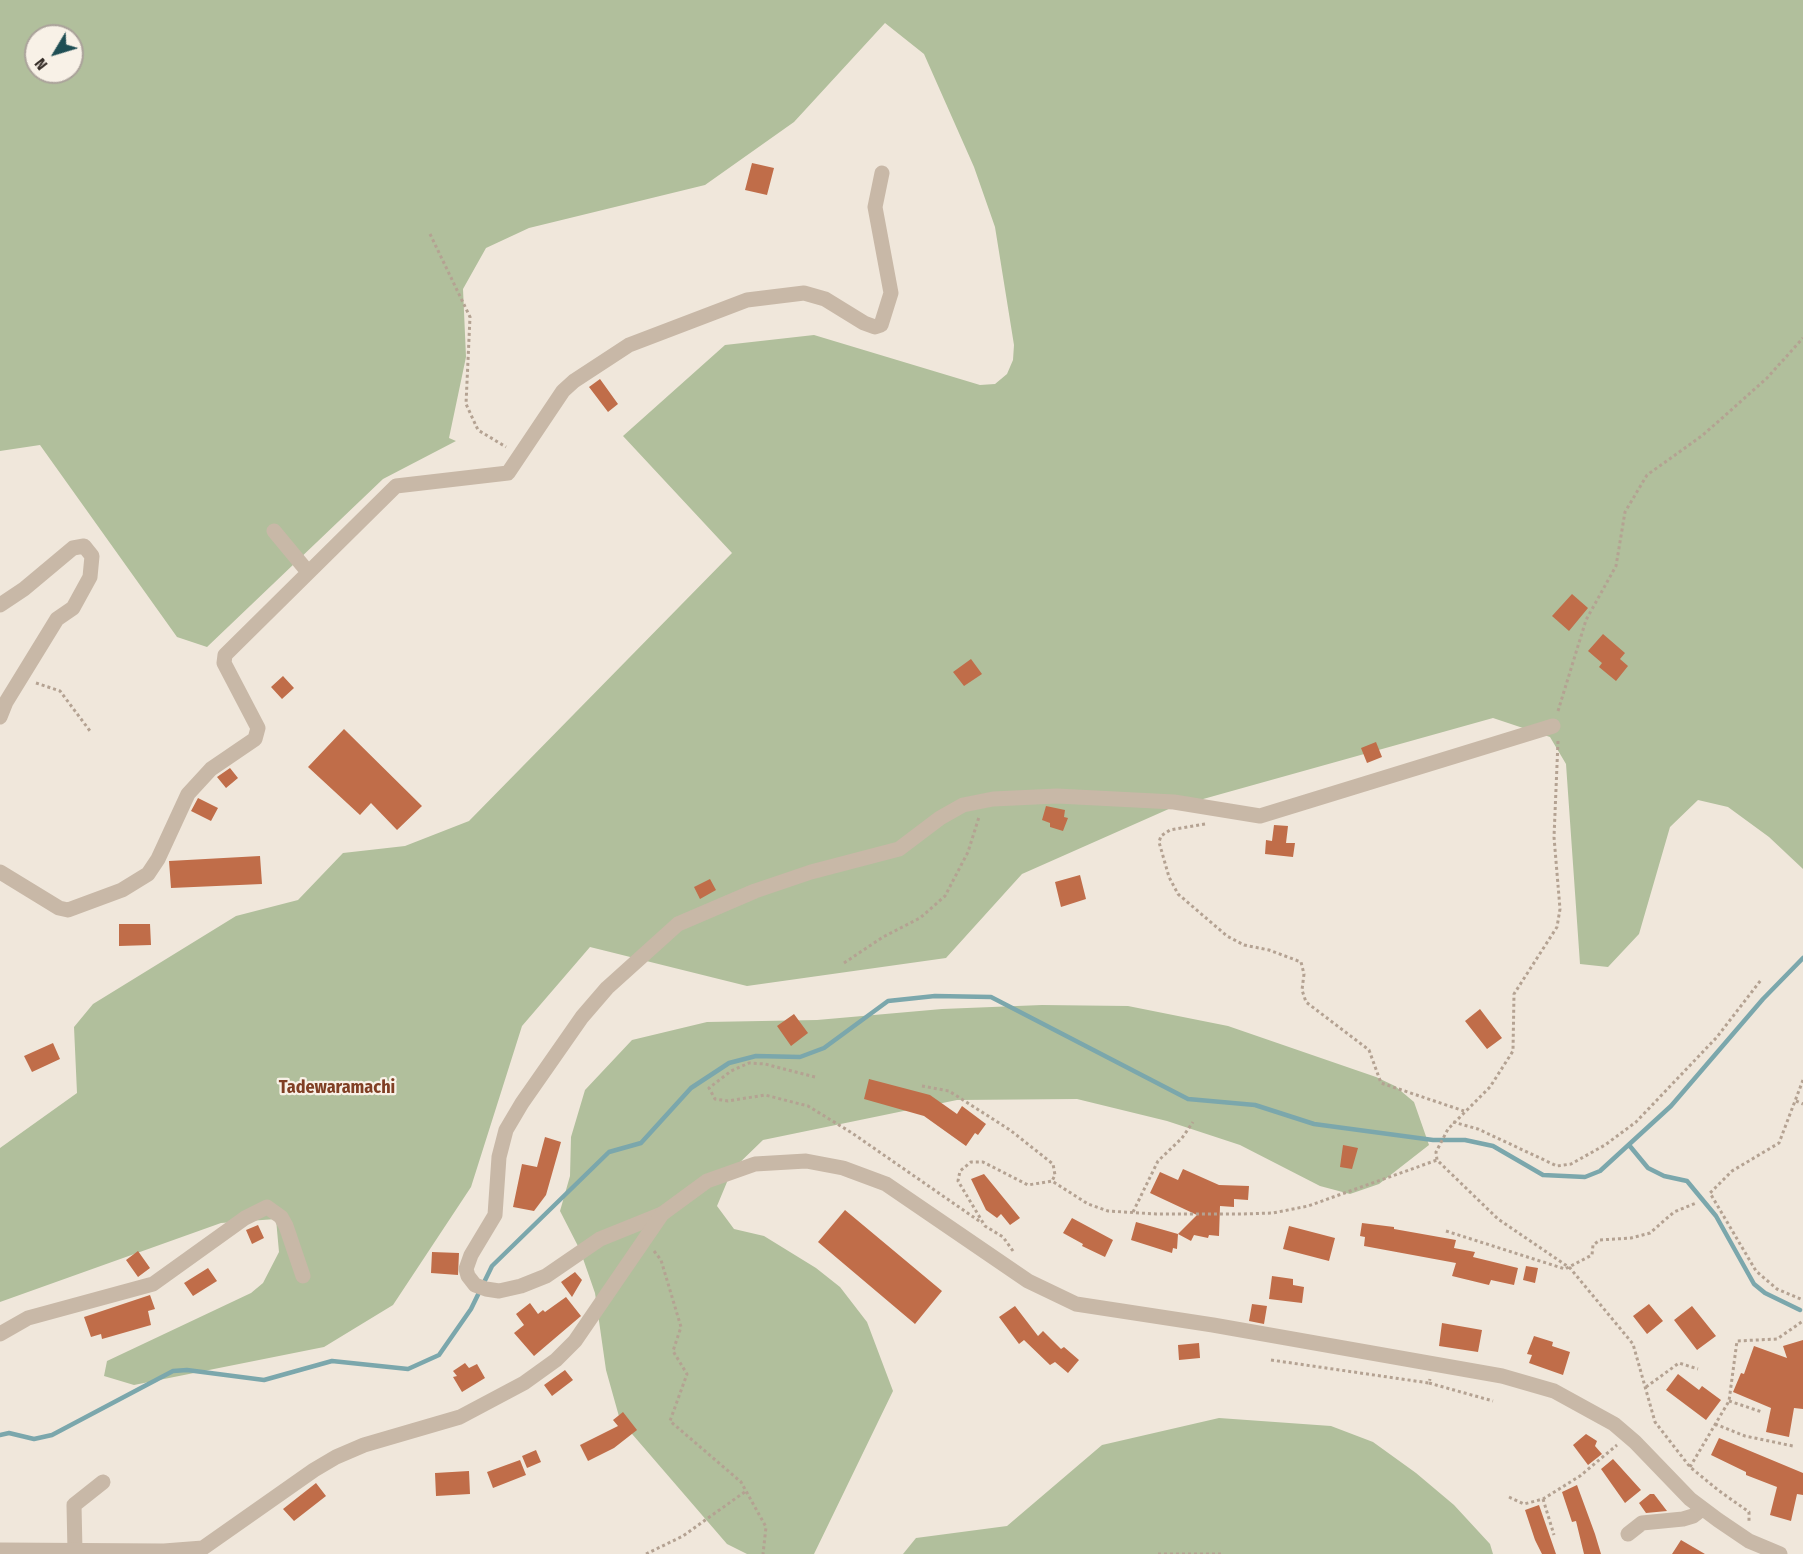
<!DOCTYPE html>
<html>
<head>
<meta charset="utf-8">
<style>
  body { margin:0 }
  #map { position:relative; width:1803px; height:1554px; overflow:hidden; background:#f0e7db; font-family:"Fira Sans Condensed",sans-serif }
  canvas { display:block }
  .north { position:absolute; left:24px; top:24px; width:60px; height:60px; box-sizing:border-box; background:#f8f1e7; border:2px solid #aaa29a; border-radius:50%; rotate:232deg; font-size:16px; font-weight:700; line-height:24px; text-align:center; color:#352c27 }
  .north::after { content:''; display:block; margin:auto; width:21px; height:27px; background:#1f4e54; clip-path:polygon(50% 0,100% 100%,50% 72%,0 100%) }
</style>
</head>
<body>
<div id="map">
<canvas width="1803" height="1554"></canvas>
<div class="north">N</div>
</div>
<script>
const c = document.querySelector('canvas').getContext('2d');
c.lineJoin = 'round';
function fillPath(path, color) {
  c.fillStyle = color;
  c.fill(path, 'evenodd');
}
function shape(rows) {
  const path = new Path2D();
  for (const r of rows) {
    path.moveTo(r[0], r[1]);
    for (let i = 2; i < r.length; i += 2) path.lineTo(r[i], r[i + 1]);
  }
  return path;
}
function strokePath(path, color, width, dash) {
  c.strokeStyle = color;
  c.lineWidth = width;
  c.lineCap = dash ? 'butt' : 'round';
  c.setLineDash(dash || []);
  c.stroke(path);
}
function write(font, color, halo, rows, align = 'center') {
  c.font = font + ' "Fira Sans Condensed",sans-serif';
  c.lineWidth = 4.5;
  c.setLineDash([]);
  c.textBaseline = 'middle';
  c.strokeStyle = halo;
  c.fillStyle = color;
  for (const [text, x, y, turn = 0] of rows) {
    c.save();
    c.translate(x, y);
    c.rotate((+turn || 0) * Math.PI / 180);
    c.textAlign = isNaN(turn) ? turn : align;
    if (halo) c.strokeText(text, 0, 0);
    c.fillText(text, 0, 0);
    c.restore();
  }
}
fillPath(shape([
  [0,0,1803,0,1803,869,1769,837,1728,807,1698,800,1670,827,1639,934,1608,967,1580,964,1566,764,1550,737,1493,718,1171,808,1022,874,946,958,747,986,590,947,522,1026,471,1187,393,1305,324,1347,134,1385,104,1376,107,1361,251,1293,263,1283,279,1252,276,1219,221,1223,0,1302,0,1148,77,1093,74,1027,93,1004,236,916,298,900,343,853,405,846,469,821,732,553,623,436,725,345,814,335,980,385,995,384,1007,374,1013,360,1014,345,995,227,974,167,924,54,885,23,794,122,705,185,529,228,486,248,463,289,466,357,449,438,456,441,383,479,207,647,177,637,40,445,0,451],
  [36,36,72,36,72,72,36,72],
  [1042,1005,1128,1006,1228,1026,1376,1077,1395,1086,1414,1102,1429,1145,1379,1184,1350,1194,1320,1186,1240,1145,1167,1121,1077,1099,957,1100,763,1140,732,1170,717,1206,734,1229,764,1236,816,1268,840,1287,867,1322,893,1391,814,1554,747,1554,727,1544,620,1420,606,1370,595,1293,580,1250,560,1211,570,1176,571,1137,585,1090,632,1040,707,1022,817,1020,942,1009],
  [1219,1418,1331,1426,1373,1442,1416,1473,1454,1505,1490,1544,1493,1554,903,1554,916,1538,1007,1526,1102,1445]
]), '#b1bf9c');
strokePath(shape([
  [1629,1145,1648,1168,1664,1176,1687,1181,1716,1216,1754,1284,1765,1293,1800,1310],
  [0,1435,9,1433,34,1439,52,1435,173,1371,187,1370,264,1380,332,1361,408,1369,439,1355,471,1309,492,1266,609,1152,641,1143,691,1088,729,1063,756,1056,800,1057,824,1048,888,1001,935,996,991,997,1188,1099,1255,1105,1314,1124,1433,1140,1465,1140,1493,1146,1543,1175,1585,1177,1600,1171,1671,1106,1763,999,1803,958]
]), '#7ba7ac', 4.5);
fillPath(shape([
  [752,163,774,168,767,195,745,190],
  [600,379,618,404,608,412,589,387],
  [1572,594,1588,608,1569,631,1552,616],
  [1603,634,1625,653,1620,659,1628,666,1616,681,1599,667,1602,663,1588,651],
  [971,659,982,674,964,686,953,672],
  [283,676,294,688,282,699,271,687],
  [344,729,422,806,397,830,371,803,360,815,308,767],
  [1376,742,1382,757,1367,763,1361,748],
  [230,768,238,778,226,788,217,777],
  [198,798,218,808,211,821,191,811],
  [1046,806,1065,810,1064,817,1068,818,1063,831,1050,827,1050,823,1042,820],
  [1274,825,1288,826,1286,843,1295,843,1293,857,1265,854,1266,840,1272,841],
  [260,856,262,884,171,888,169,861],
  [1080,875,1086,899,1061,907,1055,882],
  [710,879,716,890,700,899,694,887],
  [119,924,150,924,151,945,119,946],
  [1480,1009,1502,1038,1487,1049,1465,1021],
  [794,1014,808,1033,791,1046,777,1026],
  [53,1043,60,1059,32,1072,24,1056],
  [869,1079,930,1095,957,1114,962,1106,986,1124,978,1135,975,1133,966,1146,924,1116,864,1099],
  [545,1137,561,1142,546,1195,534,1211,513,1207,522,1164,537,1167],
  [1343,1145,1358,1148,1352,1169,1340,1167],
  [1183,1169,1219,1185,1249,1186,1248,1200,1234,1199,1234,1207,1220,1206,1219,1236,1209,1235,1208,1238,1194,1235,1191,1241,1178,1234,1197,1215,1150,1193,1160,1172,1178,1180],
  [984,1174,1020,1218,1010,1225,1001,1214,997,1218,986,1210,971,1179],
  [845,1210,942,1291,915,1324,818,1242],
  [1072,1218,1113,1240,1105,1257,1082,1246,1083,1244,1063,1233],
  [1136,1222,1178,1234,1177,1249,1173,1248,1172,1253,1131,1240],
  [1362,1223,1394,1227,1394,1229,1456,1240,1454,1248,1475,1252,1473,1257,1518,1268,1514,1285,1491,1280,1489,1285,1452,1276,1456,1263,1364,1246,1365,1237,1360,1236],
  [258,1225,264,1238,252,1244,246,1230],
  [1289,1226,1335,1238,1329,1261,1283,1249],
  [138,1251,150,1268,138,1277,126,1260],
  [432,1252,459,1253,458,1275,431,1273],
  [1526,1266,1538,1268,1535,1283,1523,1280],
  [208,1268,217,1281,193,1296,184,1283],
  [575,1272,582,1280,572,1297,561,1282],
  [1272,1276,1293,1279,1293,1285,1304,1287,1302,1303,1269,1299],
  [150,1295,155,1309,148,1311,151,1325,102,1339,101,1334,91,1337,84,1317],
  [566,1297,581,1316,534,1356,514,1333,524,1325,516,1314,530,1303,538,1314,543,1310,545,1312],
  [1252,1304,1267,1306,1264,1324,1249,1321],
  [1649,1304,1663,1321,1647,1334,1633,1316],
  [1015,1306,1038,1336,1043,1331,1061,1349,1064,1347,1079,1360,1068,1373,1055,1362,1050,1365,1024,1340,1019,1344,999,1317],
  [1692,1306,1716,1336,1697,1350,1674,1320],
  [1442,1323,1482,1330,1478,1352,1439,1346],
  [1534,1336,1553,1342,1552,1346,1570,1352,1563,1375,1529,1363,1532,1355,1527,1354],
  [1803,1340,1803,1409,1794,1408,1789,1437,1766,1432,1771,1408,1733,1392,1741,1373,1744,1374,1754,1346,1787,1358,1783,1346],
  [1199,1343,1200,1358,1179,1360,1178,1345],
  [465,1363,469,1368,477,1364,485,1378,462,1392,453,1377,457,1376,453,1371],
  [565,1370,573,1380,552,1396,544,1385],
  [1678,1374,1699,1390,1702,1386,1721,1400,1706,1420,1666,1390],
  [623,1412,637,1430,614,1448,588,1461,580,1445,618,1426,613,1420],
  [1586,1434,1597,1441,1595,1446,1602,1454,1588,1465,1573,1445],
  [1719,1438,1803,1473,1803,1495,1797,1494,1791,1521,1770,1515,1777,1487,1746,1475,1746,1472,1711,1455],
  [536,1450,541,1462,527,1468,522,1456],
  [1613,1459,1641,1490,1625,1503,1601,1469],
  [520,1460,526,1475,493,1488,487,1472],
  [469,1471,470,1494,436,1496,435,1473],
  [316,1483,326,1496,294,1521,283,1509],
  [1577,1485,1595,1534,1601,1554,1584,1554,1576,1521,1572,1522,1562,1492],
  [1650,1494,1654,1494,1667,1511,1646,1513,1639,1503],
  [1539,1505,1556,1554,1542,1554,1535,1540,1525,1510],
  [1681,1540,1705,1554,1672,1554]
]), '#c06d49');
strokePath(shape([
  [430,234,470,317,466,404,478,430,506,447],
  [36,683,60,691,90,731],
  [1558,711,1586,620,1616,566,1625,512,1647,475,1703,435,1767,378,1803,338],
  [1558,741,1554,837,1560,909,1557,927,1514,994,1513,1051,1490,1087,1448,1129,1436,1152,1437,1160,1498,1219,1570,1268,1633,1344,1655,1422,1690,1467,1718,1490,1749,1512,1749,1522],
  [1205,824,1170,830,1161,836,1159,842,1169,877,1178,894,1227,936,1244,945,1269,950,1301,962,1304,974,1302,990,1306,1002,1369,1050,1381,1083,1464,1111],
  [844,963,883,937,920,918,945,896,968,852,979,817],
  [815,1077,765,1064,749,1063,731,1071,709,1088,715,1099,728,1101,765,1095,808,1106,852,1133,982,1223],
  [1803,1080,1779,1143,1732,1171,1710,1193,1756,1271,1777,1289,1803,1300],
  [922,1086,949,1091,1010,1130,1053,1164,1055,1175,1052,1181],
  [1796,1101,1803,1104],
  [1453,1122,1478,1129,1557,1166,1571,1164,1605,1145,1636,1122,1717,1037,1761,980],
  [1133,1212,1158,1161,1182,1138,1193,1122],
  [1446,1231,1565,1269,1592,1255,1593,1245,1600,1240,1631,1238,1650,1233,1674,1212,1696,1203],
  [654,1251,661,1260,681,1327,673,1351,687,1374,670,1421,741,1482,766,1527,763,1554],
  [1013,1251,1003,1237,985,1226,958,1181,960,1171,971,1162,983,1162,1028,1185,1052,1181,1088,1204,1108,1211,1156,1214,1242,1214,1273,1213,1308,1206,1437,1160],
  [1271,1360,1429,1383,1430,1379],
  [1429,1383,1493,1401],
  [1646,1387,1679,1363,1698,1369],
  [1729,1401,1762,1412],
  [1715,1424,1745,1436,1793,1446],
  [1690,1467,1729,1401,1737,1341,1777,1339,1803,1321],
  [1509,1497,1524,1504,1543,1499,1580,1476,1617,1445],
  [1543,1499,1554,1535],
  [646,1554,683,1536,746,1491],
  [1158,1554,1223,1554]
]), '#b4a292', 3, [3, 3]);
strokePath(shape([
  [274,531,308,572],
  [0,605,24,589,73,548,84,546,92,556,90,577,73,608,57,619,6,702,0,717],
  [0,872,59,908,68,910,122,890,148,874,158,859,188,794,211,769,255,739,258,728,224,663,225,655,396,486,508,473,563,391,574,381,629,345,747,300,804,293,825,299,864,323,875,327,881,325,891,293,875,207,882,173],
  [662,1214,600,1239,546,1276,521,1286,499,1291,486,1289,475,1285,468,1276,466,1269,471,1255,495,1215,499,1157,506,1130,522,1103,582,1017,607,988,678,924,755,891,811,872,899,849,940,818,963,805,993,799,1057,796,1174,802,1260,816,1553,726],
  [0,1334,28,1318,153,1284,245,1218,267,1207,281,1217,286,1226,303,1276],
  [1628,1534,1642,1523,1683,1519,1693,1516,1702,1509],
  [75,1551,74,1505,103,1482]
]), '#c8b8a7', 15);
strokePath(shape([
  [0,1550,164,1551,203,1548,314,1470,336,1457,364,1445,460,1417,524,1383,556,1360,575,1341,662,1214,707,1181,755,1164,806,1161,843,1168,886,1184,1028,1281,1076,1304,1213,1325,1502,1376,1554,1391,1614,1424,1635,1442,1690,1499,1718,1520,1749,1541,1780,1554]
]), '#c8b8a7', 15);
write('bold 18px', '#803f24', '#f8f1e7', [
  ["Tadewaramachi",337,1088]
]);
</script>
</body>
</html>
